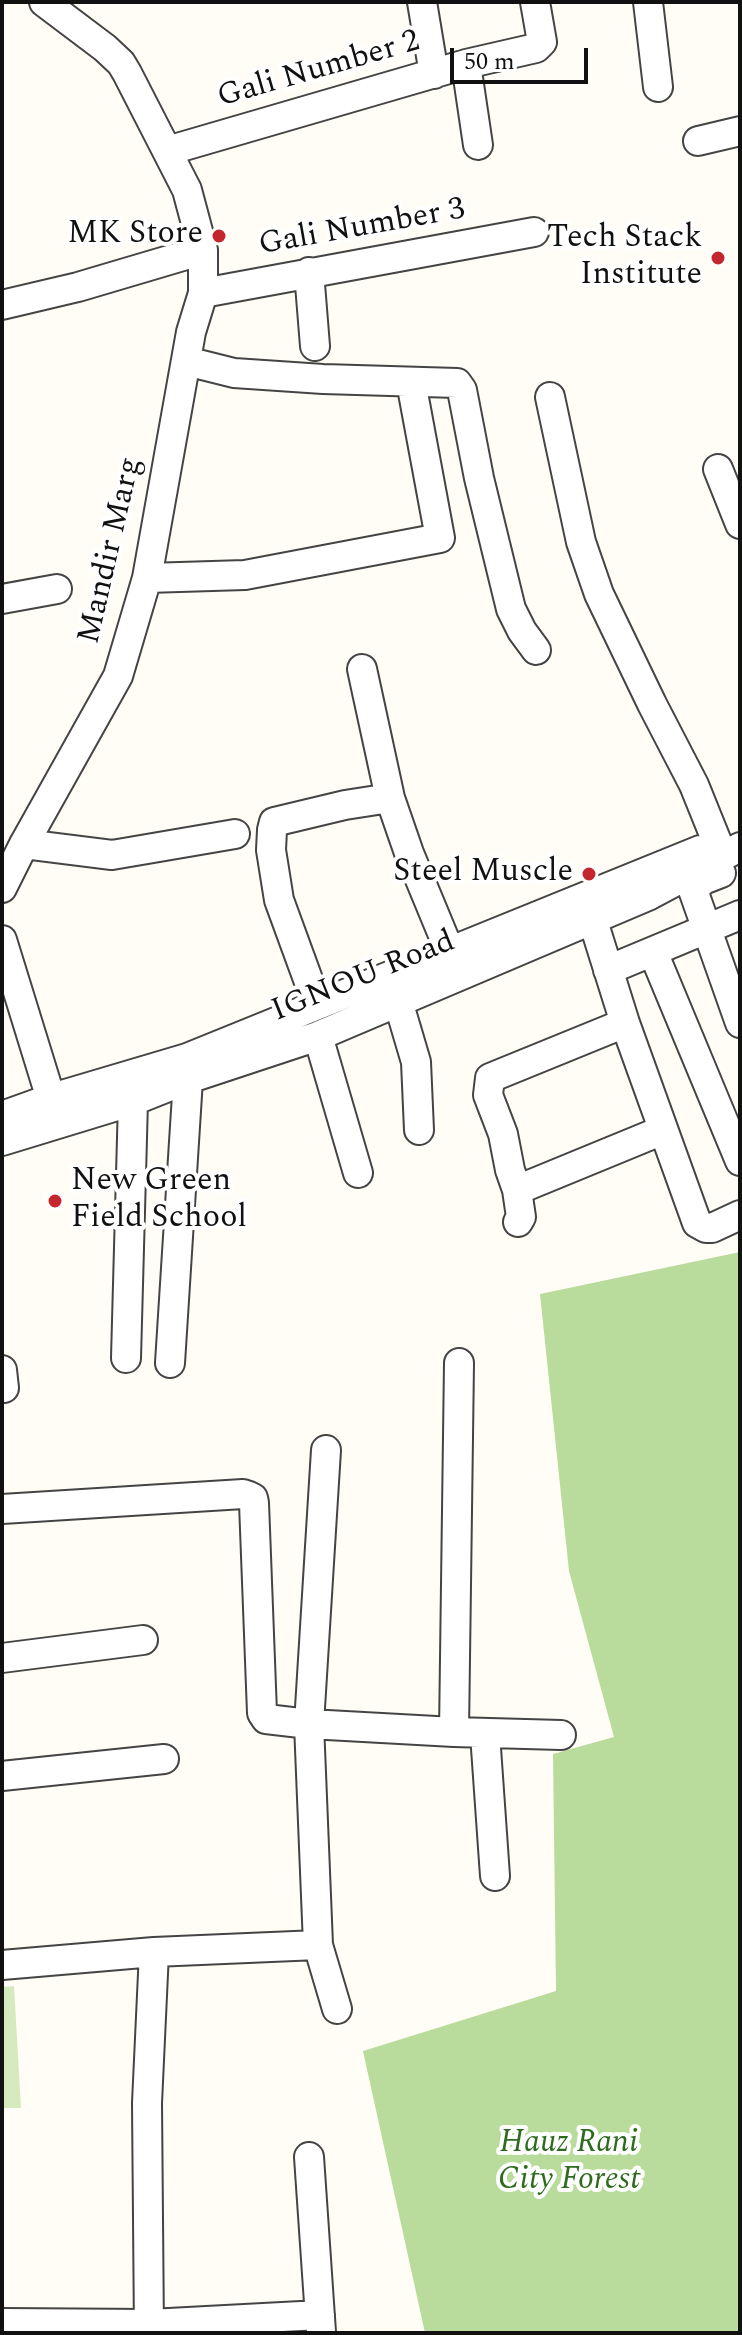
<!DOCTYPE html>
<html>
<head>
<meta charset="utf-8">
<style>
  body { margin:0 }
  #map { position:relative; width:742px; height:2335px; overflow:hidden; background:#fffdf5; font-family:Spectral,serif }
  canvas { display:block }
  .frame { position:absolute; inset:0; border:4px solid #111; pointer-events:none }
  .scale { position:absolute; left:450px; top:48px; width:138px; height:36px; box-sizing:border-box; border:4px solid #111; border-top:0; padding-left:10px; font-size:24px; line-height:28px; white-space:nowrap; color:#111; -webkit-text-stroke:6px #fff; paint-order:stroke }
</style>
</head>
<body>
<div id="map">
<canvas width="742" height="2335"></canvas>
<div class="frame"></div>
<div class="scale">50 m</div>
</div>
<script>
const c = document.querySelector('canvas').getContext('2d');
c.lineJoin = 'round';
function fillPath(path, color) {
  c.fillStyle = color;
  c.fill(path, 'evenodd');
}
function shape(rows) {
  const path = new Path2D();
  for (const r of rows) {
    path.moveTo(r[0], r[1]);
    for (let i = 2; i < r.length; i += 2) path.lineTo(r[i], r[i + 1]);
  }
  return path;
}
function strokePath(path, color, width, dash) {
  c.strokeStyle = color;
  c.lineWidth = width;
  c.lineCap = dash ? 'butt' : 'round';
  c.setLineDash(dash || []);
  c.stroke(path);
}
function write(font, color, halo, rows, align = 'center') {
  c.font = font + ' Spectral,serif';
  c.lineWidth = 8;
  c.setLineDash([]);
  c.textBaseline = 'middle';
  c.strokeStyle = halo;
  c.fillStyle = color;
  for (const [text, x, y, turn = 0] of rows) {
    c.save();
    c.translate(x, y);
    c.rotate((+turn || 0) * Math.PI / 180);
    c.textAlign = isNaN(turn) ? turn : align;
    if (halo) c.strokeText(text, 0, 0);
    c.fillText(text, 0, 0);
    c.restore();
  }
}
fillPath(shape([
  [14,1986,21,2108,2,2108,2,1987]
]), '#d5ebbd');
fillPath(shape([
  [740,1252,740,2333,425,2333,363,2051,556,1991,553,1754,614,1737,569,1571,540,1294]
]), '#b9dc9c');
const minor = shape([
  [422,2,434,74],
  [648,2,658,87],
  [466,64,478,145],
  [698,141,740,131],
  [167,151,466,64,536,48,542,42,535,2],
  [309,272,315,346],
  [203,293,534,232],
  [2,305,78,287,203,250],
  [186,361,234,373,323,379,457,383,462,390,479,478,511,609,522,631,536,650],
  [550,397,581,542,599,594,652,704,694,785,717,842],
  [718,469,740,524],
  [147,578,245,575,440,538,411,382],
  [2,599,57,589],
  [362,669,390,798,409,853,450,952],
  [24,844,112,855,235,834],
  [721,873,703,880,693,890,740,1023],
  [2,888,24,844,118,676,147,578,191,332,203,293,203,250,187,190,127,73,121,63,105,48,44,2],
  [588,905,625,1023,697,1223,706,1228,712,1228,740,1215],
  [2,940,56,1115],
  [653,952,740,1161],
  [608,970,740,915],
  [398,1001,416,1062,419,1130],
  [317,1004,279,900,271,850,272,830,274,822,345,805,390,798],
  [318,1036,358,1173],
  [2,1116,52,1098,187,1058,700,850],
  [2,1141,133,1101,188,1079,318,1036,650,895,740,847],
  [517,1190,663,1130],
  [518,1222,521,1217,517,1190,510,1170,503,1134,488,1095,490,1078,625,1023],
  [126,1358,133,1101],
  [170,1363,188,1079],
  [2,1370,4,1388],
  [326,1450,309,1724,318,1945,337,2009],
  [2,1509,243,1494,249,1496,253,1498,254,1503,262,1713,266,1719,309,1724,454,1732,561,1735],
  [2,1658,143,1640],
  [454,1732,459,1363],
  [485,1734,495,1876],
  [2,1776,164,1759],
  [2,1965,154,1952,318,1945],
  [309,2157,321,2332],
  [2,2323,150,2324,320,2315],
  [149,2333,147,2103,154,1952]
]);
strokePath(minor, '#444', 32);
strokePath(minor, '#fff', 28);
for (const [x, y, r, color] of [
  [219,236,8,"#c4262e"],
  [718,258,8,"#c4262e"],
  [589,874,8,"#c4262e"],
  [55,1201,8,"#c4262e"]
]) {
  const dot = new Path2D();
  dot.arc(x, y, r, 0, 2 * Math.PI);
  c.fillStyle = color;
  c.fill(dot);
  strokePath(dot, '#fff', 3);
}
write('32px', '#111', '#fff', [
  ["Gali Number 2",319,71,-16],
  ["Gali Number 3",362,229,-10],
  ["Mandir Marg",112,551,-77],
  ["IGNOU Road",364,978,-22]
]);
write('32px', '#111', '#fff', [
  ["MK Store",203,236],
  ["Tech Stack",702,240],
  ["Institute",702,277],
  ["Steel Muscle",573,874],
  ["New Green",71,1183,"left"],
  ["Field School",71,1220,"left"]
], 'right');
write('italic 32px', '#2f6b1f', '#fff', [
  ["Hauz Rani",569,2145],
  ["City Forest",569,2182]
]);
</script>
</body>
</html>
